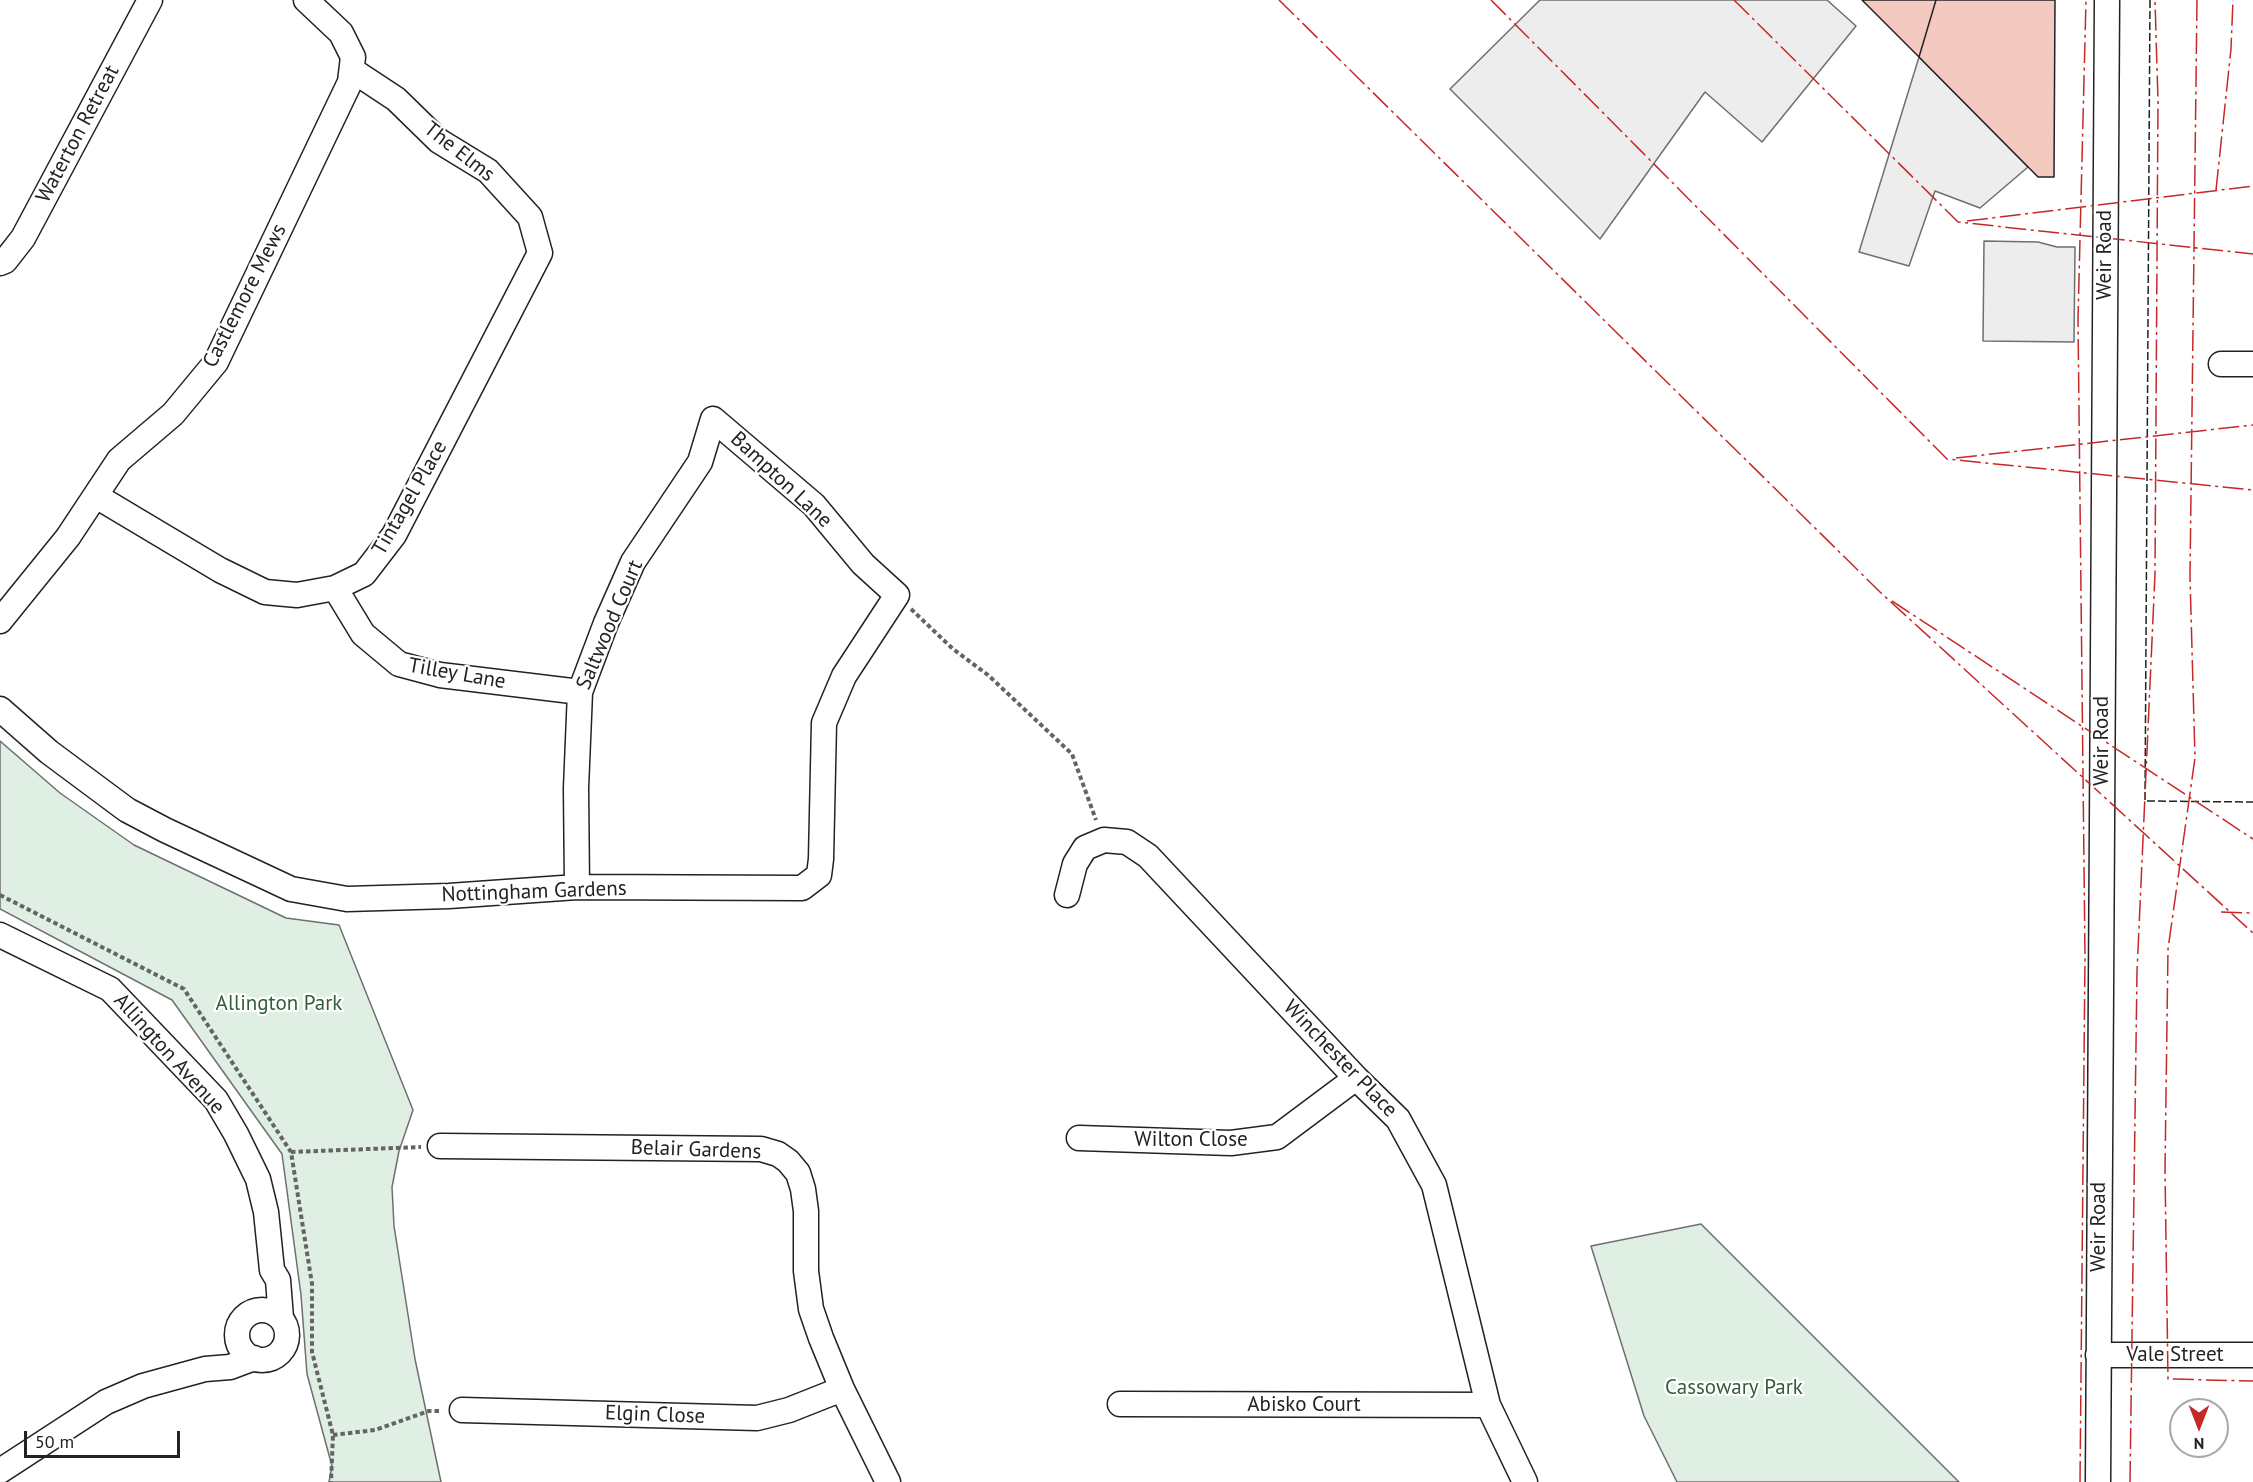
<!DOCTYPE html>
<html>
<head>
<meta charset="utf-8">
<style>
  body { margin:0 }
  #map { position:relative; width:2253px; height:1482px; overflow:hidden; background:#fff; font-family:"PT Sans",sans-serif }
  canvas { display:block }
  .north { position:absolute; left:2169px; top:1398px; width:60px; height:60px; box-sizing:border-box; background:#fff; border:2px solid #a7a7a7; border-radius:50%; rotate:180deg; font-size:16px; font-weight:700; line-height:24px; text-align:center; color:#222 }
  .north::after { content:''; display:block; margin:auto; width:21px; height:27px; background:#c62828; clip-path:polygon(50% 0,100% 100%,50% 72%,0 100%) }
  .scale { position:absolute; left:24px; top:1431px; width:156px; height:27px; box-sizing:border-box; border:3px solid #222; border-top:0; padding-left:8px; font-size:18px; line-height:21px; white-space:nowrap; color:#222; -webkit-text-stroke:4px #fff; paint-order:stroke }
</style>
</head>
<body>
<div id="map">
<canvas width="2253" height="1482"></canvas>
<div class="north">N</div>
<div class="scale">50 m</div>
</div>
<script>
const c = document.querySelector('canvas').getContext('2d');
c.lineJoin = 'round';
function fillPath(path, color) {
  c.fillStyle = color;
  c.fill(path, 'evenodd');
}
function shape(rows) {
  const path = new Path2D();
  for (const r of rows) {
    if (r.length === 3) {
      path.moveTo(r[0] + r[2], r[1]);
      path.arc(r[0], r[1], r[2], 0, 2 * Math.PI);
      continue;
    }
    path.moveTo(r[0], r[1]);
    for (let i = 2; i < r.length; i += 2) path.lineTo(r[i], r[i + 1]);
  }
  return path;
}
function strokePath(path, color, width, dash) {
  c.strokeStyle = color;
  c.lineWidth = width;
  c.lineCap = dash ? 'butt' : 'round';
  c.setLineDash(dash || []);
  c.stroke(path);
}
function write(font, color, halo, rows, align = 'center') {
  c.font = font + ' "PT Sans",sans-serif';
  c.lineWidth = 4.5;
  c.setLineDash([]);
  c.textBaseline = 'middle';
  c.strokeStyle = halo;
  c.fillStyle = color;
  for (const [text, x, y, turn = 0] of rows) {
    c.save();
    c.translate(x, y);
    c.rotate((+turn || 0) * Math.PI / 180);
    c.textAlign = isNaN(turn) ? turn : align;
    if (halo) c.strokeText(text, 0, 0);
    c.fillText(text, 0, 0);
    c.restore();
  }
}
const green = shape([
  [0,741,60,793,134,845,286,918,339,925,413,1110,399,1151,392,1187,394,1226,415,1359,441,1482,329,1482,332,1466,307,1374,301,1295,282,1154,172,1000,0,909,0,741],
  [1701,1224,1959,1482,1677,1482,1644,1416,1591,1246,1701,1224]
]);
fillPath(green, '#e0efe3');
strokePath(green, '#6f6f6f', 1.5);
const parking = shape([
  [1540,0,1827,0,1856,26,1762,142,1705,92,1600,239,1450,89,1540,0],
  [1919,57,2028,167,1980,208,1935,191,1909,266,1859,252,1919,57],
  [1984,241,2038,242,2057,247,2075,247,2074,342,1983,341,1984,241]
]);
fillPath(parking, '#ededed');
strokePath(parking, '#6f6f6f', 1.5);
const building = shape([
  [1862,0,1936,0,1919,57,1862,0],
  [1936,0,2055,0,2054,177,2038,177,1919,57,1936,0]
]);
fillPath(building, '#f3c9c0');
strokePath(building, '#222', 1.5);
const minor = shape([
  [0,263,5,261,23,238,150,0],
  [2221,364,2253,364],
  [96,496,220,570,265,592,297,595,335,588,364,574,394,535,540,253,530,217,488,171,439,141,396,99,352,70],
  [335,588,363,634,399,664,440,675,580,692],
  [0,621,68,537,119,460,173,414,216,362,350,82,353,57,341,33,306,0],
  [0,709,49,752,127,810,165,830,291,889,347,899,449,896,577,887,802,888,819,875,821,859,824,723,844,676,897,595,863,564,814,505,713,419,700,462,633,562,606,623,580,692,576,788,577,887],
  [1067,895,1075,864,1085,848,1104,840,1127,842,1148,856,1356,1078,1398,1119,1434,1185,1488,1405,1525,1482],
  [0,935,110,989,216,1100,236,1134,258,1179,266,1212,272,1270,278,1280,281,1318],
  [1079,1138,1231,1143,1277,1137,1356,1078],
  [440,1146,761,1149,778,1154,788,1161,798,1173,803,1189,806,1211,806,1271,811,1309,821,1338,842,1389,888,1482],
  [262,1335,25],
  [2098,1355,2253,1355],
  [1120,1404,1488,1405],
  [462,1410,757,1418,789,1410,842,1389],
  [0,1471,106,1402,143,1386,205,1369,230,1367,254,1358],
  [2098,1482,2107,0]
]);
strokePath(minor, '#222', 27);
strokePath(shape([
  [911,609,953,649,988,675,1072,754,1096,820],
  [0,895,184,989,291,1152,312,1284,312,1352,333,1435,331,1482],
  [291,1152,421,1147],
  [333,1435,375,1430,429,1411,440,1411]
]), '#646464', 4, [4.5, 3]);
strokePath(minor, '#fff', 24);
strokePath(shape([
  [2150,0,2145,801,2253,802]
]), '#222', 1.5, [8, 3]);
strokePath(shape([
  [1279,0,1880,592,2253,933],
  [1491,0,1947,459,2253,490],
  [1734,0,1958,222,2253,254],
  [2197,0,2190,577,2195,758,2168,949,2165,1170,2168,1379,2253,1381],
  [2216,190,2231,49,2233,0],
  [1967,221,2253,186],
  [1956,458,2253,425],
  [1892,601,2253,839],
  [2221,912,2253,913],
  [2080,1482,2085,956,2078,319,2086,0],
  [2130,1482,2137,972,2155,574,2158,101,2155,0]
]), '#c62828', 1.5, [21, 4.5, 3, 4.5]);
write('21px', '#222', '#fff', [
  ["Waterton Retreat",78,134,-62],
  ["The Elms",459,152,38],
  ["Weir Road",2105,255,-90],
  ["Castlemore Mews",245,296,-63],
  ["Bampton Lane",781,480,43],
  ["Tintagel Place",410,498,-60],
  ["Saltwood Court",610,625,-67],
  ["Tilley Lane",457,674,10],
  ["Weir Road",2102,741,-90],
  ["Nottingham Gardens",534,892,-2],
  ["Allington Avenue",169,1054,48],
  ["Winchester Place",1340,1059,46],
  ["Wilton Close",1191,1140],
  ["Belair Gardens",696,1150,2],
  ["Weir Road",2099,1227,-90],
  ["Vale Street",2175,1355],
  ["Abisko Court",1304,1405],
  ["Elgin Close",655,1415,2]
]);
write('21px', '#2f5e38', '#fff', [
  ["Allington Park",279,1004],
  ["Cassowary Park",1734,1388]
]);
</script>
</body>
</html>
